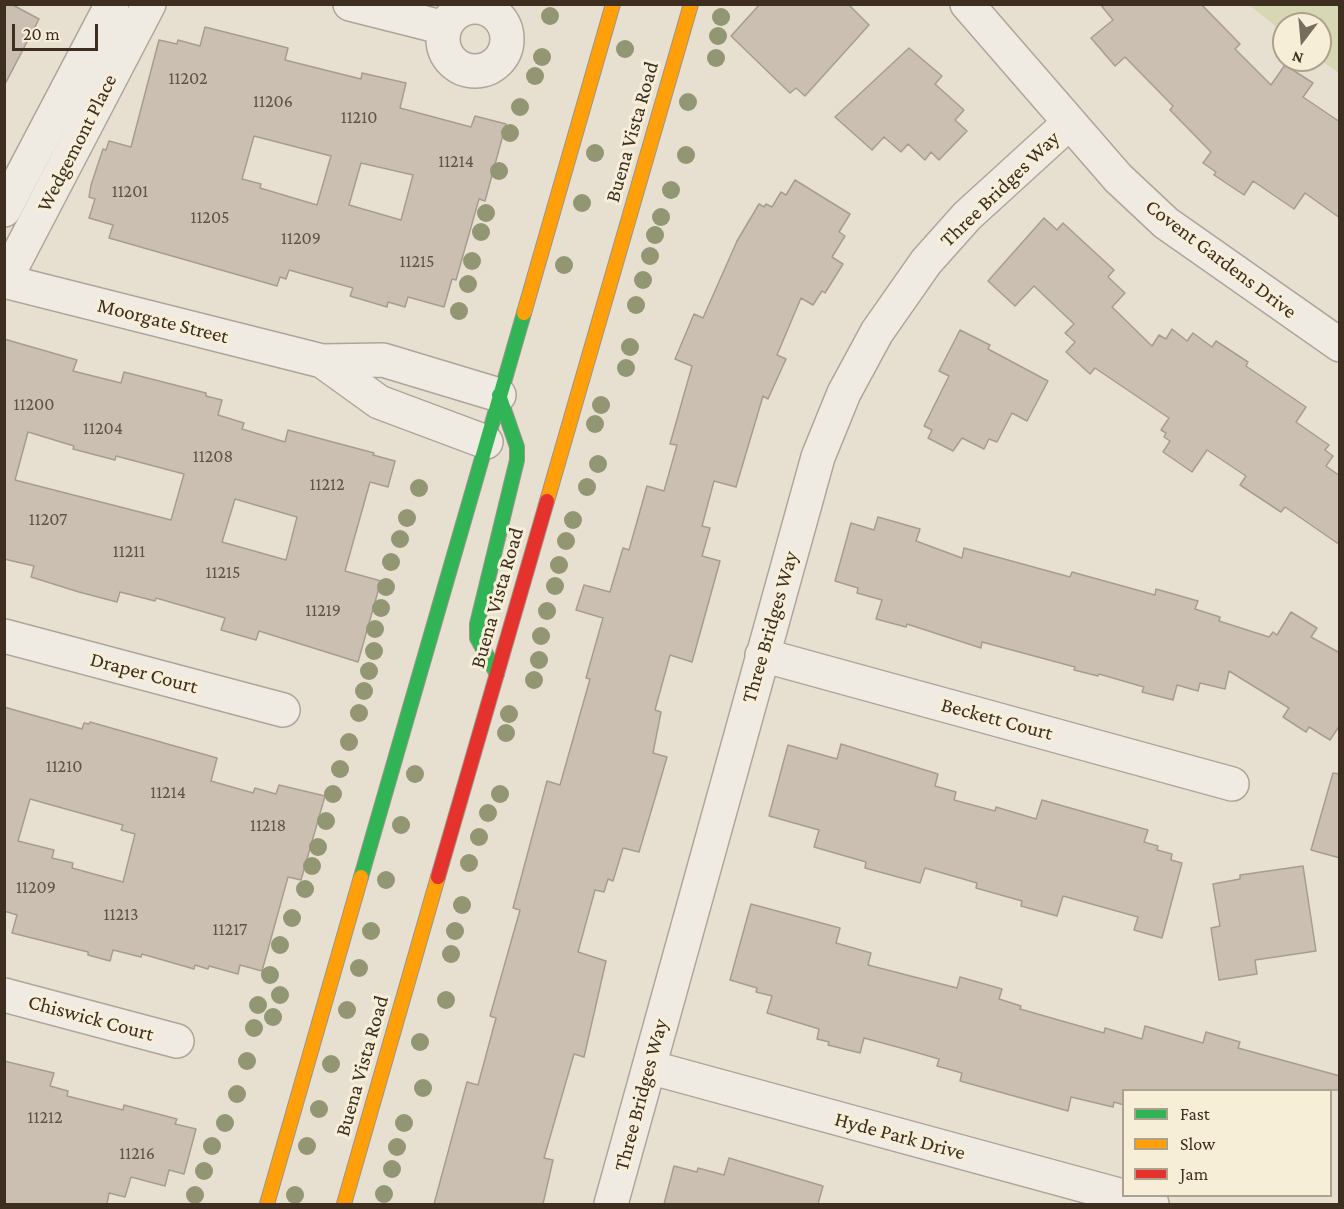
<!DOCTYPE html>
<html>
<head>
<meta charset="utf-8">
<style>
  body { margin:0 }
  #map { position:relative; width:1344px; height:1209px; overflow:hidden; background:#e7e0d1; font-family:"Crimson Pro",serif }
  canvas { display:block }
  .frame { position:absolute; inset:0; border:6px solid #3d2e20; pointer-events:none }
  .legend { position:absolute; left:1122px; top:1089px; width:210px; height:108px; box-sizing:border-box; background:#f7eed8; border:2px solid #ada18e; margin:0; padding:8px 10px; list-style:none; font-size:18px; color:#3d2e20 }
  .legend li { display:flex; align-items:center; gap:12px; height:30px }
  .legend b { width:30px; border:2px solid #ada18e }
  .north { position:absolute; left:1272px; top:12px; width:60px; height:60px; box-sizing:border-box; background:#f7eed8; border:2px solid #ada18e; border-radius:50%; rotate:196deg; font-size:16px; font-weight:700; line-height:24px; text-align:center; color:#3d2e20 }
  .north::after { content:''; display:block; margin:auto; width:21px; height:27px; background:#786c5e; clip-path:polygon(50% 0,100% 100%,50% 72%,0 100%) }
  .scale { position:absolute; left:12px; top:24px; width:86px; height:27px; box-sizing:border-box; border:3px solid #3d2e20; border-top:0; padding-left:8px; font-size:18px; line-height:21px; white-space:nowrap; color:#3d2e20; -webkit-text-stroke:4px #f7eed8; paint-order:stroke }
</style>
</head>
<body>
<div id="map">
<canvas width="1344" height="1209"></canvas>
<div class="frame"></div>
<ul class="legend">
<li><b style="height:8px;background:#30b455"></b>Fast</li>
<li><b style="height:8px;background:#ff9f0a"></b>Slow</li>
<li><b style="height:8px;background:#e5322d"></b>Jam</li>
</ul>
<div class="north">N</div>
<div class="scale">20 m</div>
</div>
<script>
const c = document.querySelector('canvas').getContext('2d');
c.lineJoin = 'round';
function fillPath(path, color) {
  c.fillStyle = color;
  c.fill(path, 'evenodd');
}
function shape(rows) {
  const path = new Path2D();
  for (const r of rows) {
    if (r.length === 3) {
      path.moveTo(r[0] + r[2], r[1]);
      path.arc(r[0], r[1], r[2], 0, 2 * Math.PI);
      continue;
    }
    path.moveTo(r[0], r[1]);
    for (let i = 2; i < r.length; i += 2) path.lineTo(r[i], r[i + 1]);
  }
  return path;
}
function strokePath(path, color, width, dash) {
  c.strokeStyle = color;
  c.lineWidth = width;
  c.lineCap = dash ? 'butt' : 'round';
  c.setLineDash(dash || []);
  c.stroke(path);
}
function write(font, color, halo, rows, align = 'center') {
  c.font = font + ' "Crimson Pro",serif';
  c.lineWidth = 6;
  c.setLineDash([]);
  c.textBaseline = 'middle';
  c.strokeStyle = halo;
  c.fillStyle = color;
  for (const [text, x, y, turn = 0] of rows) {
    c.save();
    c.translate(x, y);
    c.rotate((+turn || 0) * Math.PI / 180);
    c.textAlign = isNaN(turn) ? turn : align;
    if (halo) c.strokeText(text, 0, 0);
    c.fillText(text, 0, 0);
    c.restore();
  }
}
fillPath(shape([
  [1249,5,1339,5,1339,73,1320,60,1320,24,1284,24,1284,33]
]), '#d6d7b3');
const building = shape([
  [4,4,11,4,39,19,4,86,4,4],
  [760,4,848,4,869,25,805,96,796,88,790,93,731,36,760,4],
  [1100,4,1201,4,1240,44,1235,49,1271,85,1285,65,1313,83,1303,97,1340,122,1340,218,1305,193,1294,209,1253,181,1244,195,1214,175,1216,172,1203,163,1211,152,1170,110,1173,106,1125,57,1115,66,1091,38,1113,20,1100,4],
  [205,27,288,48,285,60,361,79,362,73,406,83,400,108,471,127,475,116,506,124,485,201,479,199,456,280,452,279,444,307,408,297,405,307,388,302,387,307,350,296,353,288,289,270,286,279,280,277,277,286,109,238,113,225,89,218,95,199,89,197,91,185,103,149,106,150,109,141,131,147,159,40,177,44,178,40,200,46,205,27],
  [254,136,331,156,317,205,260,188,261,184,242,179,254,136],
  [361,163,413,175,401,220,349,205,361,163],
  [909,48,942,76,935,84,964,110,955,120,967,131,939,160,931,152,925,160,908,144,901,152,884,137,872,150,835,117,909,48],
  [795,180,850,214,839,232,845,236,832,257,843,264,825,293,822,291,813,305,801,298,777,355,786,359,768,399,763,396,736,487,714,481,702,526,710,528,702,556,720,561,692,662,670,655,655,710,661,712,653,753,667,757,658,788,639,852,623,848,613,881,608,879,604,892,595,890,578,952,606,961,584,1057,574,1054,544,1158,553,1160,543,1204,434,1204,467,1082,478,1085,496,1018,490,1016,520,910,513,908,547,781,560,785,590,679,586,678,603,618,576,610,584,585,610,592,623,548,629,550,647,486,664,491,677,445,670,444,692,366,675,359,694,314,703,318,737,241,759,204,764,207,766,204,772,207,781,192,786,195,795,180],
  [1044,218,1057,230,1063,223,1114,270,1108,277,1125,293,1112,307,1152,346,1159,335,1166,339,1172,329,1187,341,1193,333,1212,347,1216,341,1248,362,1246,366,1306,407,1296,422,1329,445,1325,450,1333,456,1326,466,1340,476,1340,545,1285,507,1281,512,1240,485,1246,476,1207,450,1192,472,1163,452,1170,441,1164,437,1166,433,1161,430,1169,418,1095,368,1090,374,1066,352,1075,342,1065,333,1074,324,1034,286,1015,306,988,281,1044,218],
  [960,330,990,345,988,349,1048,381,1027,421,1012,413,997,442,989,439,984,449,962,438,953,451,928,438,932,430,924,426,949,376,939,371,960,330],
  [4,339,77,360,73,371,121,383,124,372,206,393,206,396,222,400,218,415,244,423,242,429,285,442,288,430,374,453,373,455,395,461,388,487,370,482,345,571,381,581,358,662,259,631,256,640,221,630,225,618,156,598,155,601,120,592,117,602,79,592,31,577,34,566,4,559,4,339],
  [28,432,74,446,73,449,115,460,116,456,184,474,171,520,15,480,28,432],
  [235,499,297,517,286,560,222,542,235,499],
  [878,517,920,529,916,541,962,558,964,548,1070,577,1072,572,1155,595,1156,589,1198,601,1195,609,1220,617,1219,621,1269,637,1273,632,1277,635,1291,612,1317,628,1311,637,1340,653,1340,725,1330,740,1309,727,1306,732,1283,717,1289,708,1229,671,1225,689,1200,683,1198,691,1177,685,1173,700,1142,692,1144,687,1099,674,1098,676,1074,670,1075,667,982,642,981,648,907,624,906,627,876,619,882,600,857,593,858,588,835,581,851,523,874,530,878,517],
  [4,707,82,729,84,723,89,724,90,722,217,758,211,781,253,793,255,788,276,794,279,785,325,796,301,880,288,877,262,971,240,965,238,974,209,966,208,969,195,965,194,969,142,954,141,957,113,950,110,961,88,955,88,952,12,933,17,915,4,911,4,707],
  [30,799,123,825,121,830,135,834,123,882,72,868,73,863,52,858,54,850,18,841,30,799],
  [841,744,938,774,935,786,956,792,954,800,995,811,996,807,1036,819,1042,800,1148,830,1144,842,1158,846,1157,850,1172,854,1171,860,1182,863,1162,938,1134,930,1138,917,1063,896,1057,916,1021,906,1022,901,976,888,977,883,925,868,920,883,865,868,866,862,814,847,819,830,769,816,788,745,837,759,841,744],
  [1333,773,1340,774,1340,858,1311,850,1333,773],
  [1303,866,1316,951,1255,960,1257,974,1219,980,1211,928,1220,926,1213,884,1240,879,1240,875,1303,866],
  [751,904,840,928,836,943,871,953,868,965,957,988,960,977,1002,989,999,999,1021,1006,1020,1009,1104,1033,1105,1028,1142,1039,1145,1026,1203,1043,1206,1032,1240,1042,1238,1048,1340,1076,1340,1090,1124,1090,1124,1105,1114,1102,1113,1107,1071,1097,1068,1111,960,1081,962,1073,937,1066,939,1059,901,1048,864,1038,860,1053,828,1045,829,1042,817,1039,819,1029,767,1013,772,996,756,992,757,988,730,980,751,904],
  [4,1061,54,1073,50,1086,68,1091,67,1096,123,1110,124,1105,177,1119,175,1124,196,1129,184,1174,169,1170,165,1186,131,1177,125,1197,109,1193,107,1204,4,1204,4,1061],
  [729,1158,823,1186,818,1204,664,1204,674,1166,697,1172,698,1168,724,1175,729,1158]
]);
fillPath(building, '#cbbfb2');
strokePath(building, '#a89c90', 1.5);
const street = shape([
  [350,4,445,28],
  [967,4,1118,178,1166,223,1340,345],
  [475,39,32],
  [4,210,112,4],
  [4,281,322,361,383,360,499,395],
  [4,282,149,4],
  [322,361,379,402,486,442],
  [4,636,283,710],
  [762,655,1232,784],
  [4,995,177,1041],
  [649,1067,1152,1204],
  [611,1204,818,457,844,393,877,332,926,262,967,216,1069,123]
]);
const fast = shape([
  [497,674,477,638,477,624,517,460,517,447,499,395],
  [361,877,524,313]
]);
const slow = shape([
  [524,313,613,4],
  [547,501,691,4],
  [267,1204,361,877],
  [344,1204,438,877]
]);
const jam = shape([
  [438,877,547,501]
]);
strokePath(street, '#ada599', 36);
strokePath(fast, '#9c958a', 16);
strokePath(slow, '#9c958a', 16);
strokePath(jam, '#9c958a', 16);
strokePath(street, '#efebe3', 33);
strokePath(fast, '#30b455', 14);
strokePath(slow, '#ff9f0a', 14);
strokePath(jam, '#e5322d', 14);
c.fillStyle = '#929673';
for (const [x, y] of [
  [550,16],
  [721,17],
  [718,36],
  [625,49],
  [542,57],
  [716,58],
  [535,76],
  [688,102],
  [520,107],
  [510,133],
  [595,153],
  [686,155],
  [499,171],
  [671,190],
  [582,203],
  [486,213],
  [661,217],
  [481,232],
  [655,235],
  [650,256],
  [472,261],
  [564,265],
  [643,280],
  [468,284],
  [636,305],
  [459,311],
  [630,347],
  [626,368],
  [601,405],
  [595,424],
  [598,464],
  [587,487],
  [419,488],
  [407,518],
  [573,520],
  [400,539],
  [566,541],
  [391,562],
  [559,565],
  [555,586],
  [386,587],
  [381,608],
  [547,611],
  [375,629],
  [541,636],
  [374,651],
  [539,660],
  [369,671],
  [534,680],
  [364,691],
  [359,713],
  [509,714],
  [506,733],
  [349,742],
  [340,769],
  [415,774],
  [333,794],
  [500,794],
  [488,813],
  [326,821],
  [401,825],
  [479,837],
  [318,847],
  [469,863],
  [312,866],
  [386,880],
  [305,889],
  [462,905],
  [292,918],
  [371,931],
  [455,931],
  [280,945],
  [451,954],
  [359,968],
  [270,975],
  [280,995],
  [446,1000],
  [258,1005],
  [347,1010],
  [273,1017],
  [254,1028],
  [420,1042],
  [247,1061],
  [331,1064],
  [423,1088],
  [237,1094],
  [319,1109],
  [225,1123],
  [404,1123],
  [212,1146],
  [307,1146],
  [397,1147],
  [392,1169],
  [204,1171],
  [384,1194],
  [195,1195],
  [295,1195]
]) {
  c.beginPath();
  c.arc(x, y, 9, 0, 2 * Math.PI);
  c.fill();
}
write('18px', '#605244', null, [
  ["11202",188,78],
  ["11206",273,101],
  ["11210",359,117],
  ["11214",456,161],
  ["11201",130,191],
  ["11205",210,217],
  ["11209",301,238],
  ["11215",417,261],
  ["11200",34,404],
  ["11204",103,428],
  ["11208",213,456],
  ["11212",327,484],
  ["11207",48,519],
  ["11211",129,551],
  ["11215",223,572],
  ["11219",323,610],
  ["11210",64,766],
  ["11214",168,792],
  ["11218",268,825],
  ["11209",36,887],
  ["11213",121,914],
  ["11217",230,929],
  ["11212",45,1117],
  ["11216",137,1153]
]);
write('21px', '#3d2e20', '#f7eed8', [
  ["Buena Vista Road",632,132,-74],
  ["Wedgemont Place",77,143,-63],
  ["Three Bridges Way",1000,189,-44],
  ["Covent Gardens Drive",1221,259,37],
  ["Moorgate Street",163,321,14],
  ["Buena Vista Road",497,598,-74],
  ["Three Bridges Way",770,627,-74],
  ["Draper Court",144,673,15],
  ["Beckett Court",997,719,15],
  ["Chiswick Court",91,1018,15],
  ["Buena Vista Road",362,1066,-74],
  ["Three Bridges Way",641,1095,-75],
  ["Hyde Park Drive",900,1136,15]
]);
</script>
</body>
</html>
